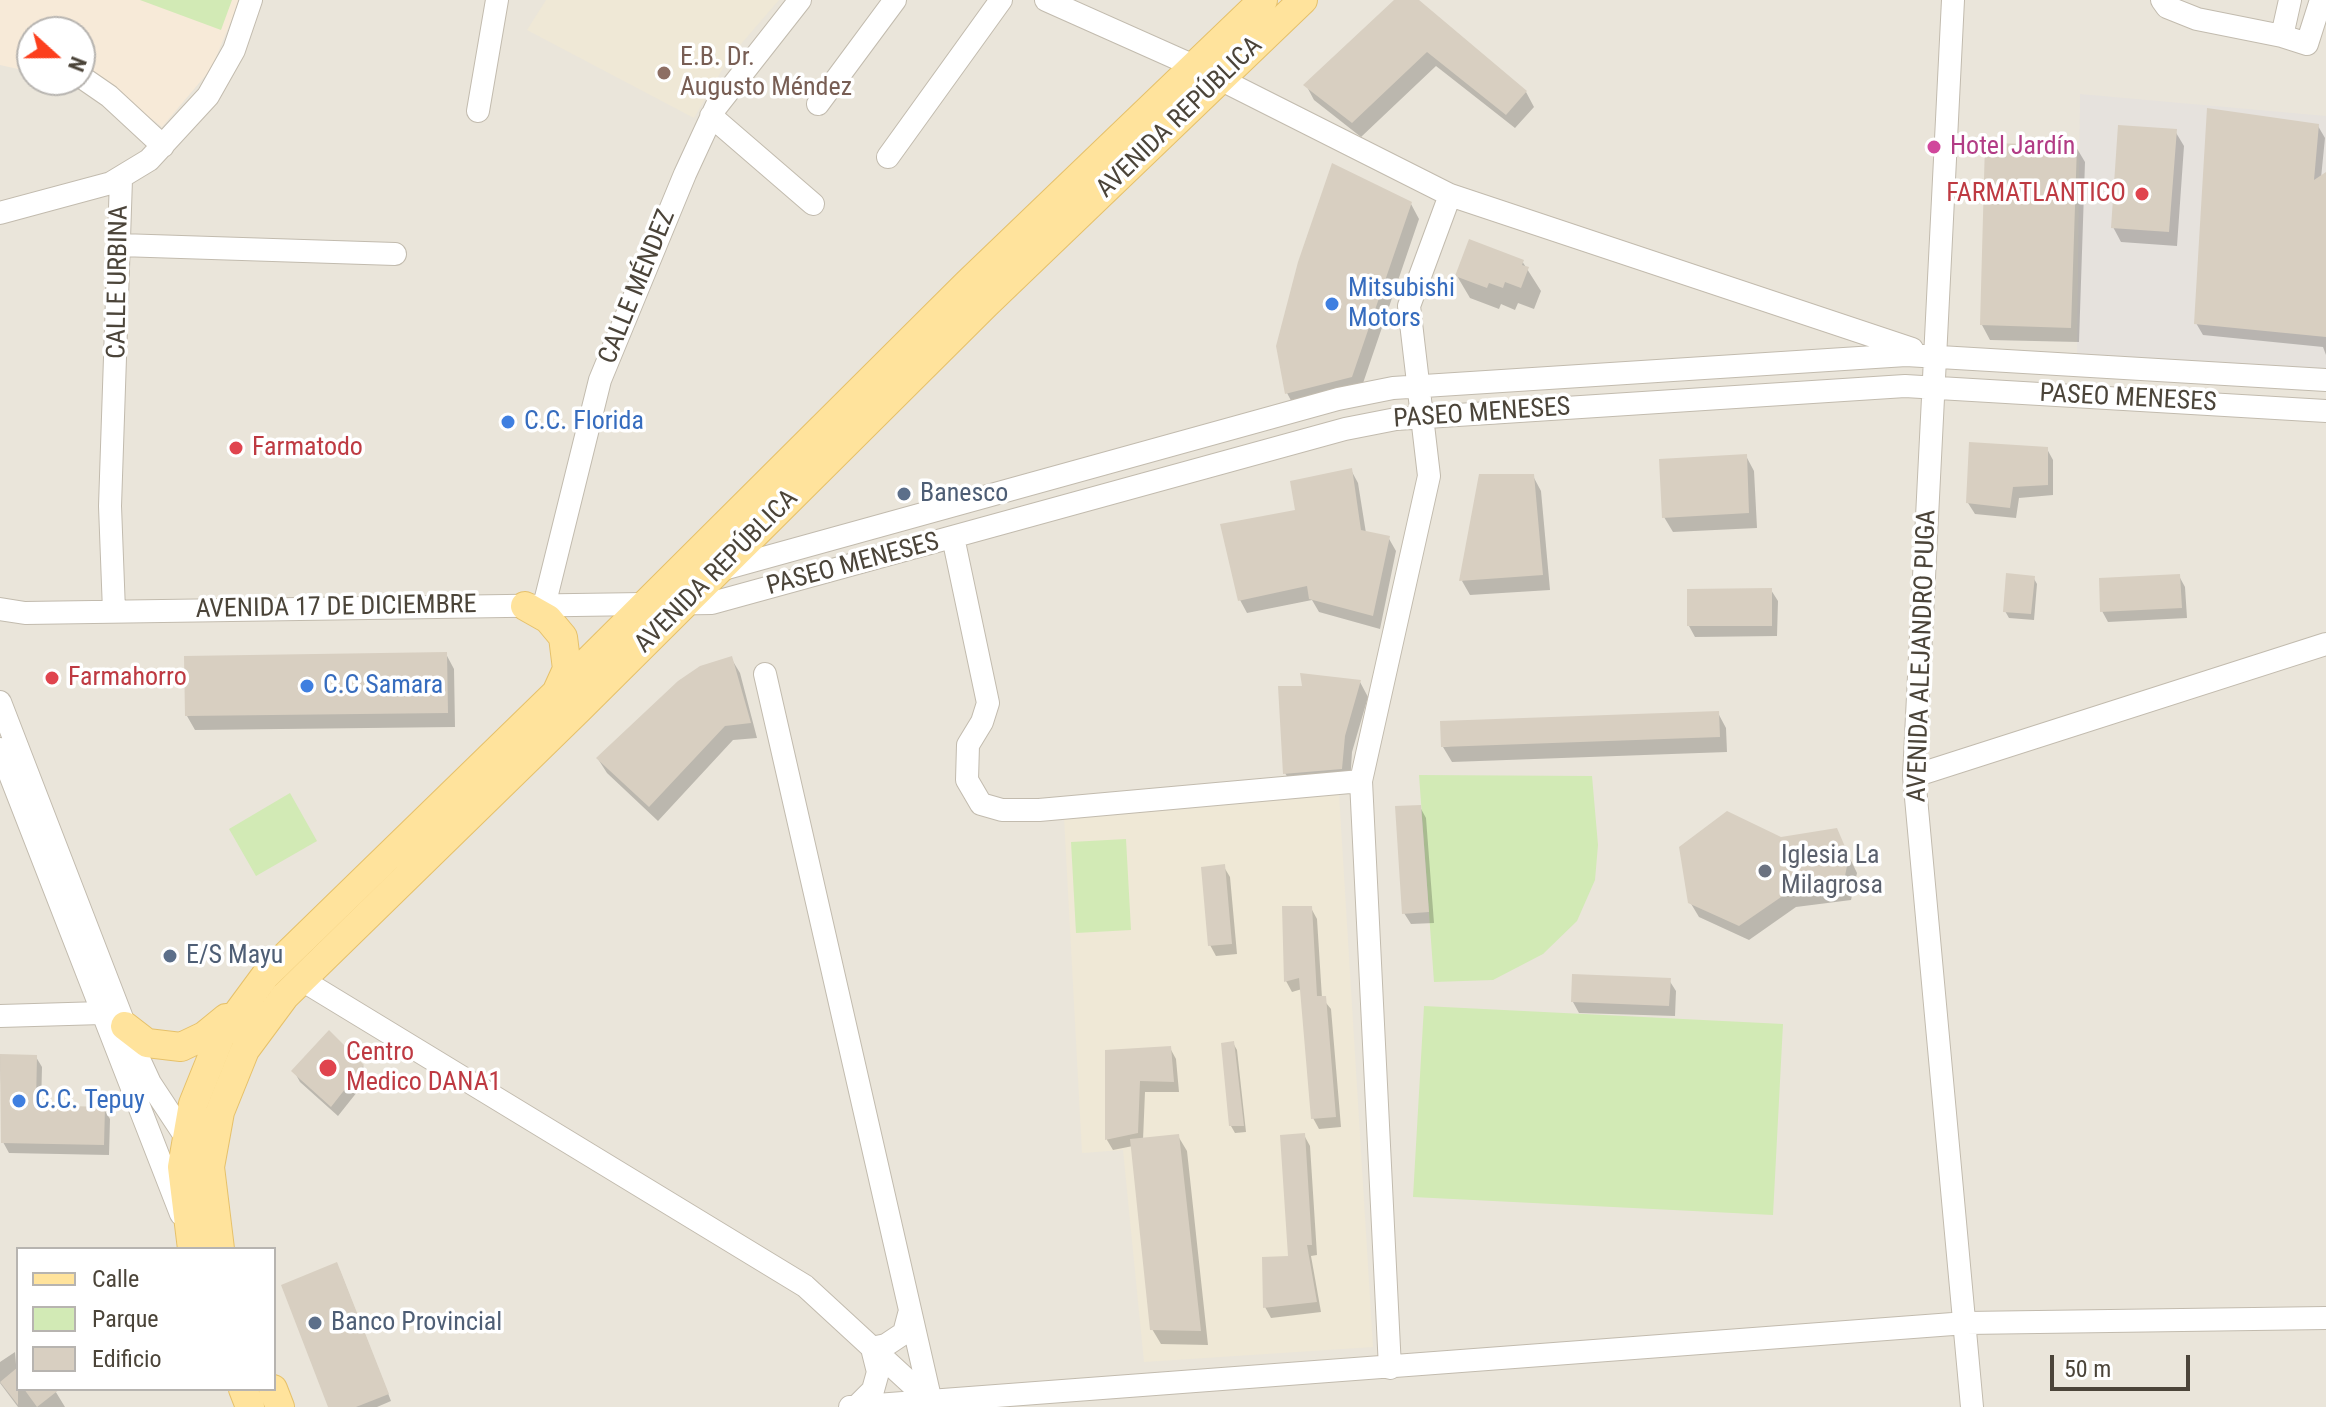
<!DOCTYPE html>
<html>
<head>
<meta charset="utf-8">
<style>
  body { margin:0 }
  #map { position:relative; width:2326px; height:1407px; overflow:hidden; background:#f6f3ec; font-family:"Roboto Condensed",sans-serif }
  canvas { display:block }
  .legend { position:absolute; left:16px; top:1247px; width:260px; height:144px; box-sizing:border-box; background:#fff; border:2px solid #b7b4b0; margin:0; padding:10px 14px; list-style:none; font-size:24px; color:#4b4439 }
  .legend li { display:flex; align-items:center; gap:16px; height:40px }
  .legend b { width:40px; border:2px solid #b7b4b0 }
  .north { position:absolute; left:16px; top:16px; width:80px; height:80px; box-sizing:border-box; background:#fff; border:2px solid #b7b4b0; border-radius:50%; rotate:111deg; font-size:22px; font-weight:700; line-height:32px; text-align:center; color:#4b4439 }
  .north::after { content:''; display:block; margin:auto; width:28px; height:36px; background:#fc3f1d; clip-path:polygon(50% 0,100% 100%,50% 72%,0 100%) }
  .scale { position:absolute; left:2050px; top:1355px; width:140px; height:36px; box-sizing:border-box; border:4px solid #4b4439; border-top:0; padding-left:10px; font-size:24px; line-height:28px; white-space:nowrap; color:#4b4439; -webkit-text-stroke:6px #fff; paint-order:stroke }
</style>
</head>
<body>
<div id="map">
<canvas width="2326" height="1407"></canvas>
<ul class="legend">
<li><b style="height:10px;background:#ffe39c"></b>Calle</li>
<li><b style="height:22px;background:#d2eab5"></b>Parque</li>
<li><b style="height:22px;background:#d8cfc1"></b>Edificio</li>
</ul>
<div class="north">N</div>
<div class="scale">50 m</div>
</div>
<script>
const c = document.querySelector('canvas').getContext('2d');
c.lineJoin = 'round';
function fillPath(path, color) {
  c.fillStyle = color;
  c.fill(path, 'evenodd');
}
function shape(rows) {
  const path = new Path2D();
  for (const r of rows) {
    path.moveTo(r[0], r[1]);
    for (let i = 2; i < r.length; i += 2) path.lineTo(r[i], r[i + 1]);
  }
  return path;
}
function strokePath(path, color, width, dash) {
  c.strokeStyle = color;
  c.lineWidth = width;
  c.lineCap = dash ? 'butt' : 'round';
  c.setLineDash(dash || []);
  c.stroke(path);
}
function write(font, color, halo, rows, align = 'center') {
  c.font = font + ' "Roboto Condensed",sans-serif';
  c.lineWidth = 7;
  c.setLineDash([]);
  c.textBaseline = 'middle';
  c.strokeStyle = halo;
  c.fillStyle = color;
  for (const [text, x, y, turn = 0] of rows) {
    c.save();
    c.translate(x, y);
    c.rotate((+turn || 0) * Math.PI / 180);
    c.textAlign = isNaN(turn) ? turn : align;
    if (halo) c.strokeText(text, 0, 0);
    c.fillText(text, 0, 0);
    c.restore();
  }
}
fillPath(shape([
  [0,0,2326,0,2326,1407,0,1407],
  [32,32,80,32,80,80,32,80],
  [18,1249,274,1249,274,1389,18,1389]
]), '#eae5da');
fillPath(shape([
  [0,0,240,0,211,69,162,127,98,78,80,51,80,32,32,32,32,72,0,65]
]), '#f7ead8');
fillPath(shape([
  [2080,94,2326,116,2326,372,2077,359]
]), '#e6e2dd');
fillPath(shape([
  [546,0,779,0,729,58,694,118,527,30],
  [1339,794,1373,1347,1144,1362,1123,1150,1082,1153,1064,817]
]), '#efe8d6');
fillPath(shape([
  [140,0,232,0,221,30],
  [1419,775,1592,776,1598,845,1595,880,1577,921,1543,954,1493,980,1434,982],
  [290,793,317,841,256,876,229,829],
  [1126,839,1131,930,1076,933,1071,842],
  [1424,1006,1783,1024,1773,1215,1413,1197]
]), '#d2eab5');
fillPath(shape([
  [1397,0,1415,0,1526,92,1534,107,1515,128,1436,66,1361,137,1314,100,1306,85],
  [2318,126,2325,138,2321,178,2326,174,2326,355,2323,347,2203,335,2196,323],
  [2175,131,2184,146,2177,246,2121,242,2113,227],
  [2076,147,2085,162,2079,342,1990,340,1982,325],
  [1411,204,1419,219,1360,392,1295,408,1287,393],
  [1522,261,1541,291,1534,309,1518,303,1515,310,1501,304,1499,309,1470,298,1457,276],
  [2047,449,2053,460,2053,495,2019,498,2016,518,1975,514,1968,503],
  [1746,456,1754,471,1757,528,1673,532,1664,517],
  [1351,470,1358,483,1366,533,1388,537,1396,551,1380,629,1319,612,1312,600,1247,613,1240,600,1297,511],
  [1533,476,1541,491,1550,590,1470,595,1462,581],
  [2179,576,2185,587,2187,618,2108,622,2102,611],
  [2033,577,2037,584,2034,620,2009,618,2005,611],
  [1771,590,1778,601,1777,636,1695,637,1689,626],
  [446,654,454,669,455,727,195,730,187,716],
  [731,658,740,673,757,738,733,740,658,821,607,773,598,759],
  [1360,682,1368,697,1352,752,1350,783,1294,788,1285,773],
  [1718,713,1726,728,1727,752,1452,762,1443,747],
  [1420,807,1426,818,1434,923,1411,924,1404,913],
  [1836,830,1857,873,1851,900,1796,907,1749,940,1699,917,1690,902,1780,839],
  [1224,867,1230,877,1237,954,1216,956,1210,945],
  [1311,908,1317,919,1322,998,1331,1009,1341,1127,1319,1129,1313,1118,1302,989,1292,992,1286,981],
  [1669,980,1676,991,1675,1016,1579,1013,1573,1002],
  [1233,1043,1237,1050,1246,1132,1235,1133,1231,1126],
  [1170,1048,1176,1059,1179,1092,1145,1092,1143,1140,1178,1136,1187,1151,1208,1345,1161,1344,1152,1329,1133,1146,1113,1150,1107,1140,1107,1052],
  [0,1056,36,1057,42,1067,41,1107,104,1109,110,1119,109,1155,9,1153,3,1142],
  [363,1066,369,1077,338,1116,300,1082,294,1071],
  [1304,1135,1310,1146,1317,1255,1311,1256,1321,1312,1271,1318,1265,1307,1290,1258],
  [340,1271,391,1401,377,1407,330,1407],
  [15,1352,18,1389,54,1389,65,1407,18,1407,0,1383,0,1362]
]), '#0003');
fillPath(shape([
  [1394,0,1419,0,1527,91,1506,115,1427,52,1352,123,1303,85],
  [2207,108,2319,124,2314,180,2326,172,2326,337,2194,324],
  [2118,125,2177,129,2169,232,2111,228],
  [1985,143,2077,145,2071,328,1980,325],
  [1332,163,1412,202,1352,377,1285,394,1276,346,1298,262],
  [1469,239,1524,260,1522,265,1529,267,1521,288,1505,282,1503,288,1489,283,1487,288,1455,276],
  [1969,442,2048,447,2048,485,2013,487,2010,508,1966,503],
  [1747,454,1749,513,1662,518,1659,459],
  [1352,468,1361,530,1390,536,1373,616,1309,599,1307,586,1238,601,1220,524,1295,510,1290,481],
  [1479,474,1534,474,1543,575,1459,581],
  [2006,573,2035,576,2031,614,2003,612],
  [2180,574,2182,608,2100,612,2099,578],
  [1772,588,1772,626,1687,626,1687,589],
  [447,652,448,713,185,716,184,656],
  [732,656,751,723,725,726,649,807,596,758,678,681,700,666],
  [1300,673,1361,680,1345,736,1342,769,1283,774,1278,686,1302,686],
  [1719,711,1720,737,1441,747,1440,721],
  [1421,805,1429,912,1402,914,1395,806],
  [1727,811,1781,837,1837,828,1849,856,1843,886,1787,893,1739,926,1688,903,1679,847],
  [1225,864,1232,944,1208,946,1201,867],
  [1282,906,1312,906,1317,996,1326,996,1336,1117,1311,1119,1299,978,1284,982],
  [1572,974,1671,978,1669,1006,1571,1002],
  [329,1030,364,1065,331,1107,291,1071],
  [1234,1041,1244,1126,1229,1126,1221,1043],
  [1171,1046,1174,1082,1140,1081,1138,1133,1105,1140,1105,1050],
  [0,1054,37,1055,36,1105,105,1107,104,1145,1,1143],
  [1305,1133,1312,1245,1307,1245,1317,1302,1263,1308,1262,1257,1288,1256,1280,1135],
  [1179,1134,1201,1331,1150,1330,1130,1139],
  [337,1262,389,1394,356,1407,328,1407,281,1285],
  [18,1367,18,1405,0,1382],
  [24,1389,60,1389,37,1407]
]), '#d8cfc1');
const minor = shape([
  [1046,0,1194,66,1450,195,1912,349],
  [1953,0,1914,776,1972,1407],
  [2162,0,2167,7,2197,19,2282,36],
  [2290,0,2282,36,2307,44,2321,0],
  [80,76,109,96,163,146],
  [818,104,895,0],
  [478,111,497,0],
  [711,116,813,204],
  [888,157,1001,0],
  [0,213,111,183,149,160,208,96,234,50,251,0],
  [120,245,395,254],
  [953,537,988,703,982,722,968,745,967,780,981,804,1002,810,1039,810,1361,781],
  [720,570,1338,399,1393,388,1906,355,2326,380],
  [544,606,600,380,685,174,716,107,800,0],
  [0,609,25,613,712,603,1345,429,1396,419,1905,386,2326,411],
  [114,611,110,506,121,179],
  [765,674,931,1402],
  [0,702,132,1044,150,1083,185,1136],
  [0,749,181,1214],
  [1914,776,2326,644],
  [302,980,805,1286,930,1401],
  [0,1016,102,1013],
  [1390,1368,1361,781,1429,476,1409,306,1450,195],
  [850,1407,1966,1323,2326,1318],
  [856,1407,873,1390,878,1372,872,1348,886,1345,904,1333,909,1314]
]);
const major = shape([
  [525,606,548,619,563,637,567,669,557,691],
  [125,1026,147,1043,181,1047,204,1036,226,1018],
  [192,1249,182,1167,193,1104,220,1037,265,976,560,689,967,284,1263,0],
  [220,1249,210,1167,220,1112,245,1050,285,996,579,709,986,304,1303,0],
  [243,1389,250,1407],
  [273,1389,280,1407]
]);
strokePath(minor, '#c2bbae', 24);
strokePath(major, '#e6c16a', 30);
strokePath(minor, '#fff', 22);
strokePath(major, '#ffe39c', 28);
for (const [x, y, r, color] of [
  [664,73,8,"#8d6e63"],
  [1934,147,8,"#d1479c"],
  [2142,194,8,"#e0444e"],
  [1332,304,8,"#3f7fe0"],
  [508,422,8,"#3f7fe0"],
  [236,448,8,"#e0444e"],
  [904,494,8,"#5c6f8a"],
  [52,678,8,"#e0444e"],
  [307,686,8,"#3f7fe0"],
  [1765,871,8,"#6b7280"],
  [170,956,8,"#5c6f8a"],
  [328,1068,10,"#e0444e"],
  [19,1101,8,"#3f7fe0"],
  [315,1323,8,"#5c6f8a"]
]) {
  const dot = new Path2D();
  dot.arc(x, y, r, 0, 2 * Math.PI);
  c.fillStyle = color;
  c.fill(dot);
  strokePath(dot, '#fff', 3);
}
write('26px', '#785e54', '#fff', [
  ["E.B. Dr.",680,58],
  ["Augusto Méndez",680,88]
], 'left');
write('26px', '#4b4439', '#fff', [
  ["AVENIDA REPÚBLICA",1180,118,-44],
  ["CALLE URBINA",119,282,-89],
  ["CALLE MÉNDEZ",638,287,-68],
  ["PASEO MENESES",2128,399,3],
  ["PASEO MENESES",1482,414,-4],
  ["PASEO MENESES",853,565,-15],
  ["AVENIDA REPÚBLICA",717,572,-45],
  ["AVENIDA 17 DE DICIEMBRE",336,608,-1],
  ["AVENIDA ALEJANDRO PUGA",1923,656,-88]
]);
write('26px', '#b23c85', '#fff', [
  ["Hotel Jardín",1950,147]
], 'left');
write('26px', '#be3a42', '#fff', [
  ["FARMATLANTICO",2126,194,"right"],
  ["Farmatodo",252,448],
  ["Farmahorro",68,678],
  ["Centro",346,1053],
  ["Medico DANA1",346,1083]
], 'left');
write('26px', '#366cbe', '#fff', [
  ["Mitsubishi",1348,289],
  ["Motors",1348,319],
  ["C.C. Florida",524,422],
  ["C.C Samara",323,686],
  ["C.C. Tepuy",35,1101]
], 'left');
write('26px', '#4e5e75', '#fff', [
  ["Banesco",920,494],
  ["E/S Mayu",186,956],
  ["Banco Provincial",331,1323]
], 'left');
write('26px', '#5b616d', '#fff', [
  ["Iglesia La",1781,856],
  ["Milagrosa",1781,886]
], 'left');
</script>
</body>
</html>
